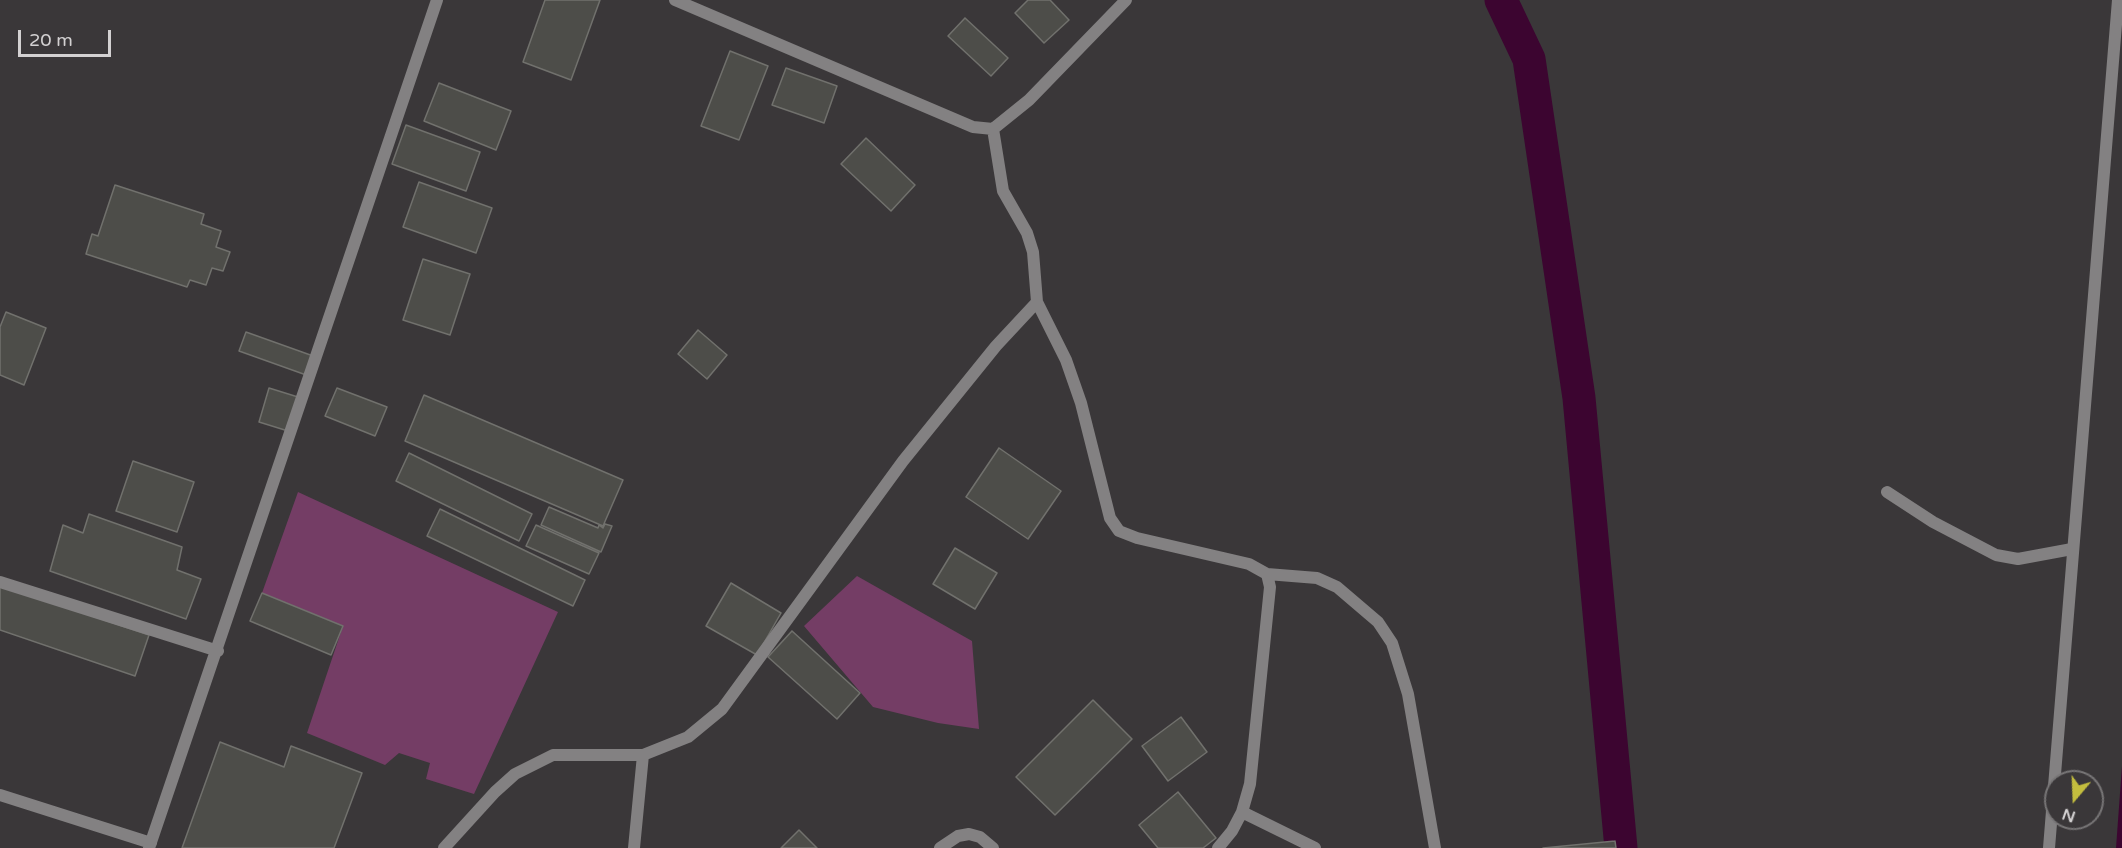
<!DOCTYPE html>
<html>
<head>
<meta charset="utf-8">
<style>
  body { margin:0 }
  #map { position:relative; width:2122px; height:848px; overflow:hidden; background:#3a3739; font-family:"Varela Round",sans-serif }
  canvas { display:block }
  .north { position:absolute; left:2044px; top:770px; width:60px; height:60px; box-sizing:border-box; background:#3a3739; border:2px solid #777576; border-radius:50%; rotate:199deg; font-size:16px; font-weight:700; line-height:24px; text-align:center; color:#d3d1d2 }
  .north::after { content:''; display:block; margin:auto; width:21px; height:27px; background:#c3bd3e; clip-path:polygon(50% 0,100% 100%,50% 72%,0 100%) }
  .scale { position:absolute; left:18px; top:30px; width:93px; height:27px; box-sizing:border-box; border:3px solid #d3d1d2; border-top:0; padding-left:8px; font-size:18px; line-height:21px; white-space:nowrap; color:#d3d1d2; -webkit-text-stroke:4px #3a3739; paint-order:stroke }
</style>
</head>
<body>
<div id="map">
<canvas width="2122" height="848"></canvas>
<div class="north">N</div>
<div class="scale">20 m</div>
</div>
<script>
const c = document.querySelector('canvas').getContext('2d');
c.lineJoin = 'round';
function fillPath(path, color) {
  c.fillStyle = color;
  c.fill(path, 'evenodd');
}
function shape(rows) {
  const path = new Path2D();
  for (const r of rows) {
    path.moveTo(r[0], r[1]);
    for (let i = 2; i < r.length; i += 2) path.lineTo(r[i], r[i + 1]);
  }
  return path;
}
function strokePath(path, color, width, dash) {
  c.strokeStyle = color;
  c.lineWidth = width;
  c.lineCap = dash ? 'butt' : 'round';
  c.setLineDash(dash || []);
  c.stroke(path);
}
fillPath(shape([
  [298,492,558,612,474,794,426,779,430,763,399,753,385,765,307,733,343,626,262,593],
  [857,576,972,641,979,729,938,723,873,707,804,626]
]), '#743d65');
fillPath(shape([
  [2122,766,2122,848,2116,848]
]), '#3c0530');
strokePath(shape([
  [1501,0,1529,59,1579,398,1621,848]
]), '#3c0530', 33);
const building = shape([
  [545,0,600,0,571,80,523,62,545,0],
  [1028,0,1050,0,1069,20,1044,43,1015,13,1028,0],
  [965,18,1008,58,991,76,948,36,965,18],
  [730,51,768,66,739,140,701,126,730,51],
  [786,68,837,86,824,123,772,105,786,68],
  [439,83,511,111,496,150,424,121,439,83],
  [406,125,480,152,466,191,392,164,406,125],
  [866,138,915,185,891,211,841,164,866,138],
  [419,182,492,208,476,253,403,227,419,182],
  [115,185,204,214,201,224,221,231,216,247,230,252,223,271,212,268,206,285,190,280,187,287,86,254,92,234,98,236,115,185],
  [423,259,470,274,450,335,403,320,423,259],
  [6,312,46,328,24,385,0,375,0,327,6,312],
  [698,330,727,355,707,379,678,354,698,330],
  [246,332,316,357,309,376,239,351,246,332],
  [269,388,298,397,288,431,259,422,269,388],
  [337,388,387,407,375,436,325,416,337,388],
  [424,395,623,480,603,526,405,441,424,395],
  [999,448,1061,491,1028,539,966,497,999,448],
  [409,453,532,514,519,541,396,481,409,453],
  [133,461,194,482,177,532,116,511,133,461],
  [549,507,598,528,599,525,603,528,605,524,612,526,601,552,541,525,549,507],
  [440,509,585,580,573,606,427,536,440,509],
  [89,514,182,547,177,570,201,579,186,619,50,571,63,525,83,533,89,514],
  [536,525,599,553,589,574,526,546,536,525],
  [955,548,997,573,975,609,933,584,955,548],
  [731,583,781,613,757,655,706,626,731,583],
  [0,585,149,635,135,676,0,630,0,585],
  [262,593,343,626,331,655,250,621,262,593],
  [792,631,860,693,837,719,768,657,792,631],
  [1093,700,1132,739,1055,815,1016,777,1093,700],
  [1181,717,1207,752,1168,781,1142,746,1181,717],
  [220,742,284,767,291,746,362,773,334,848,182,848,220,742],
  [1178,792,1216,838,1203,848,1158,848,1139,825,1178,792],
  [799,830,817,848,781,848,799,830],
  [1615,841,1616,848,1543,848,1615,841]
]);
fillPath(building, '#4d4d49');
strokePath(building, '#71716d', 1.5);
strokePath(shape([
  [675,0,973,127,993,129,1029,100,1126,0],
  [993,129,1003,191,1027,233,1033,252,1037,302,1066,360,1081,403,1110,518,1119,531,1137,538,1249,564,1267,574,1270,587,1250,784,1242,812,1232,831,1218,848],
  [1887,492,1933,522,1996,555,2018,559,2072,549],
  [1267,574,1317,578,1337,587,1378,622,1392,643,1408,694,1435,848],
  [0,582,218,651],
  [0,795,151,843],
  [1242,812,1315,848],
  [149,848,437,0],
  [444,848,495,792,515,774,553,755,643,755,688,737,722,709,903,461,996,346,1037,302],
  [634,848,643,755],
  [940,848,958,836,969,834,980,837,993,848]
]), '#838182', 12);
strokePath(shape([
  [2049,848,2118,0]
]), '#838182', 12);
</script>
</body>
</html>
